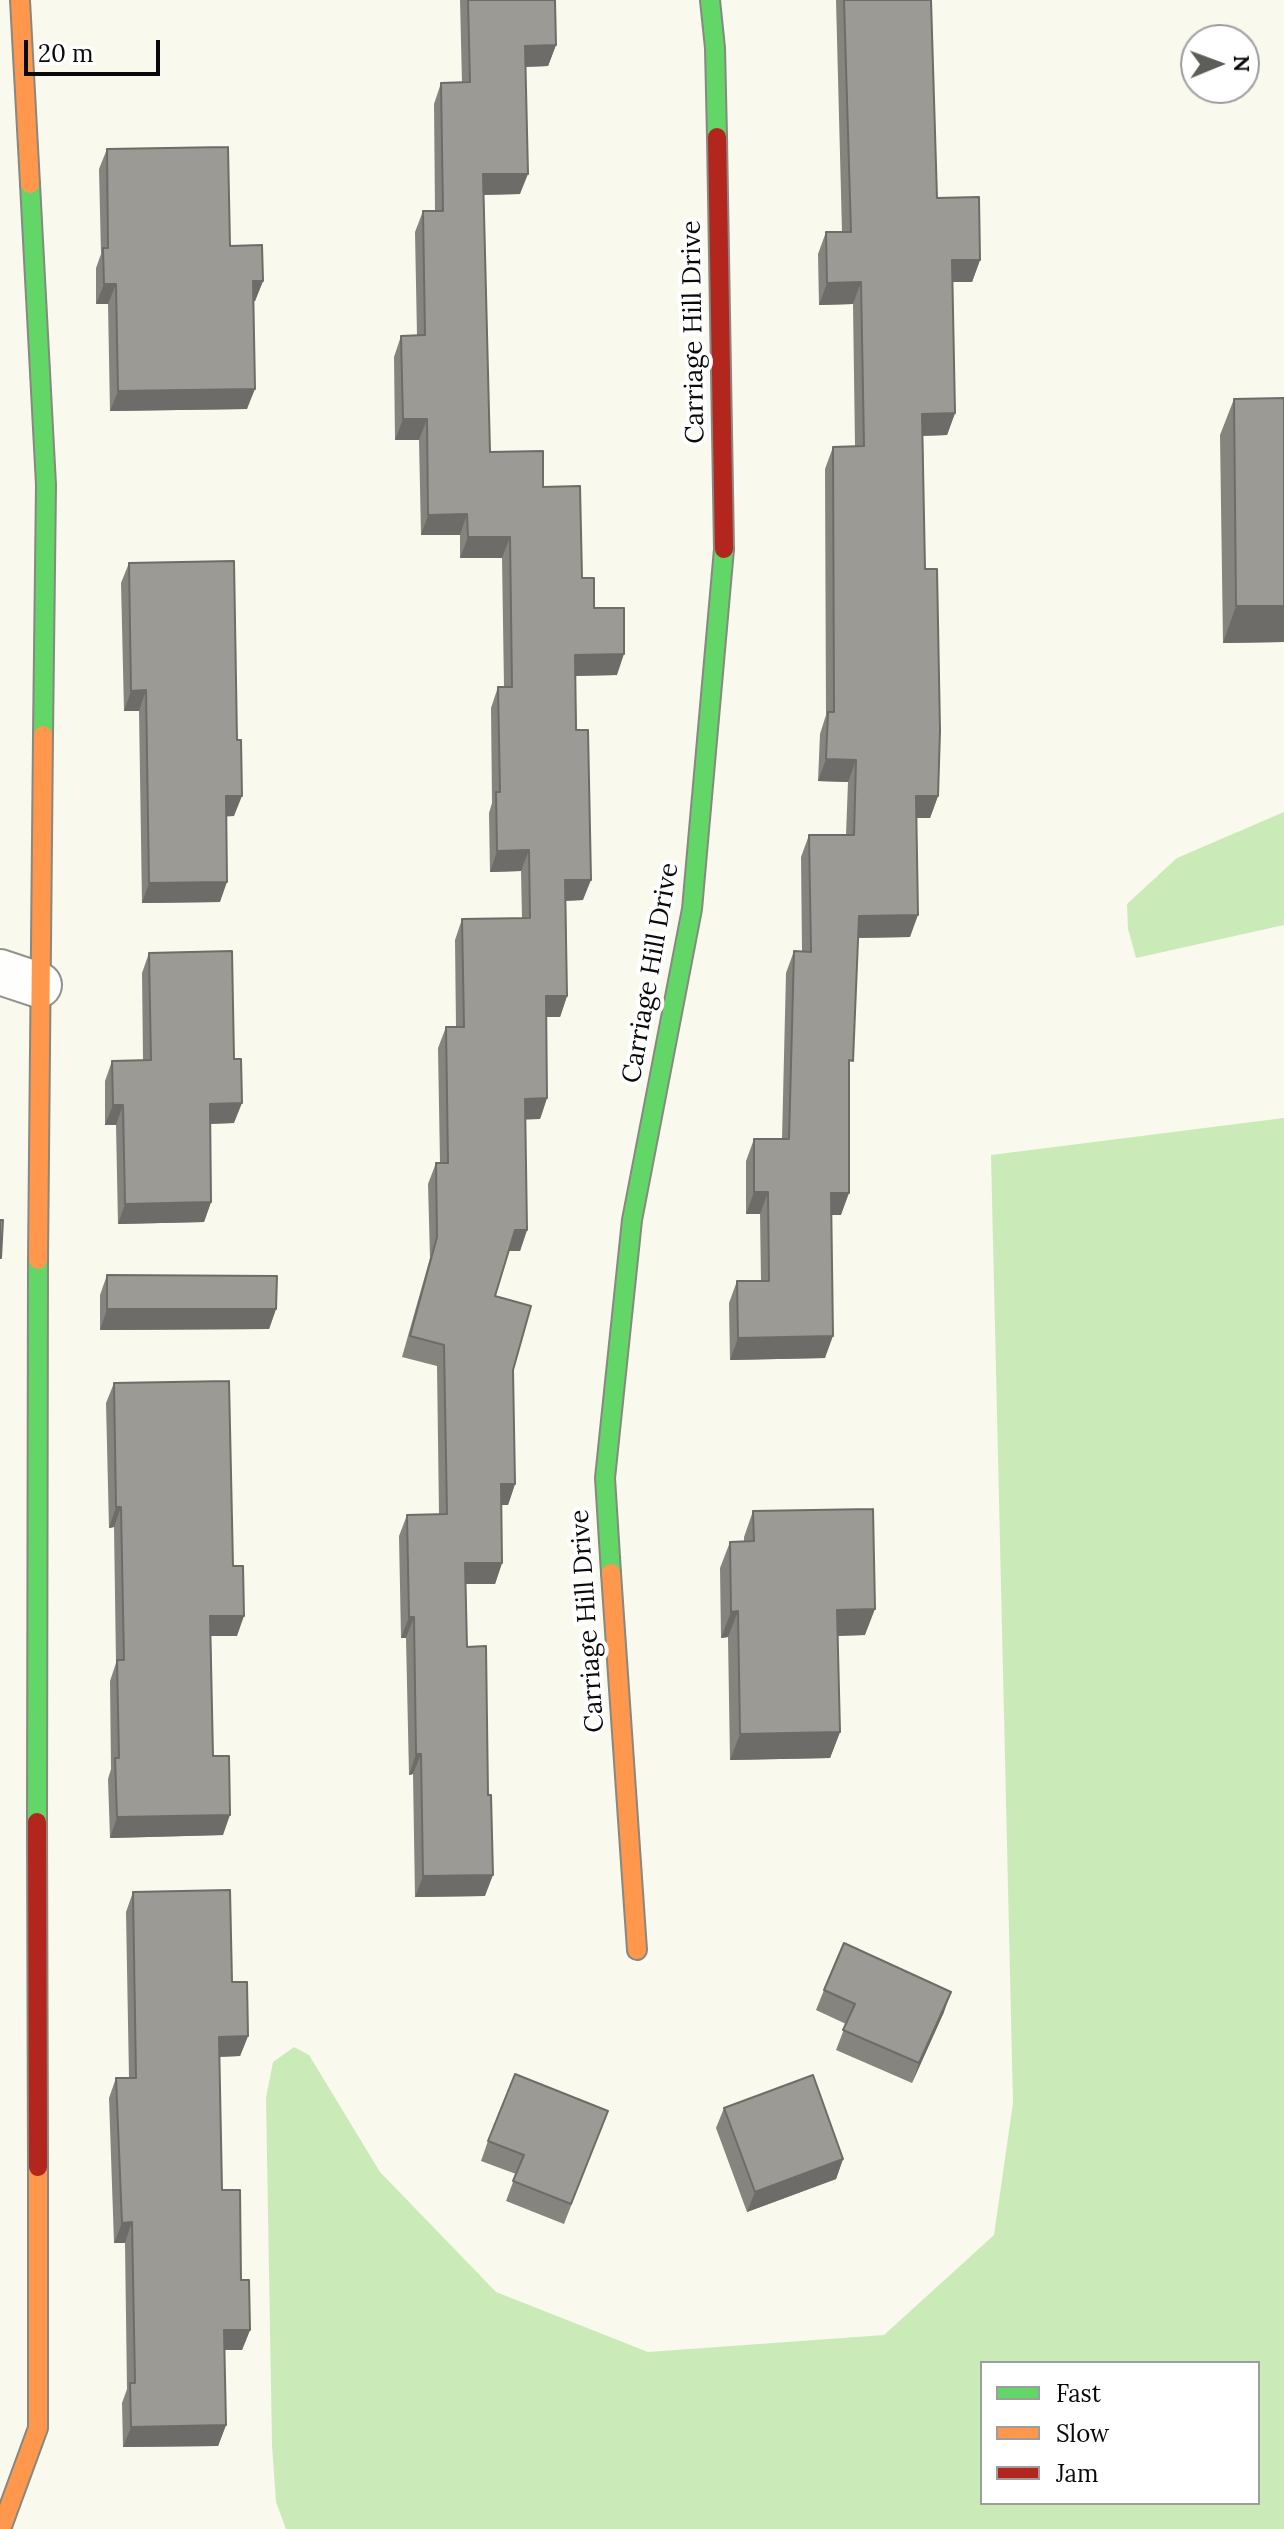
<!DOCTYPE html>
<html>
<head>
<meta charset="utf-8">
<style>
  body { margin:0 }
  #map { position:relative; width:1284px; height:2529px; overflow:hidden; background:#f9f9ed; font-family:Lora,serif }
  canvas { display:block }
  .legend { position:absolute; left:980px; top:2361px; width:280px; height:144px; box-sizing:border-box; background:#fff; border:2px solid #9d9d9d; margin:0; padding:10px 14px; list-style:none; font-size:24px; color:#0a0a0a }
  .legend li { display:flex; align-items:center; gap:16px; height:40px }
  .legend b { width:40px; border:2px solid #9d9d9d }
  .north { position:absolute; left:1180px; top:24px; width:80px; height:80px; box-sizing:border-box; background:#fff; border:2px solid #9d9d9d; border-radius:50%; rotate:89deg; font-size:22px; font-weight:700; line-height:32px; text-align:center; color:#0a0a0a }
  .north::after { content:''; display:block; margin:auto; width:28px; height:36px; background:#5e5e59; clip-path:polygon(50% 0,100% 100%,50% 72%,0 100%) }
  .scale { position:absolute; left:24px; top:40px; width:136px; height:36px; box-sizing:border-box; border:4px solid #0a0a0a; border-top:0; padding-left:10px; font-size:24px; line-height:28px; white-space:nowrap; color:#0a0a0a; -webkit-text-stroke:6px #fff; paint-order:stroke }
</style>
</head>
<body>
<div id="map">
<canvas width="1284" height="2529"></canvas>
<ul class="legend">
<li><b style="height:10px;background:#63d668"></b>Fast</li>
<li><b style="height:10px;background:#ff974d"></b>Slow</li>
<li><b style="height:10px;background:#b3261e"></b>Jam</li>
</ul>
<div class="north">N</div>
<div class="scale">20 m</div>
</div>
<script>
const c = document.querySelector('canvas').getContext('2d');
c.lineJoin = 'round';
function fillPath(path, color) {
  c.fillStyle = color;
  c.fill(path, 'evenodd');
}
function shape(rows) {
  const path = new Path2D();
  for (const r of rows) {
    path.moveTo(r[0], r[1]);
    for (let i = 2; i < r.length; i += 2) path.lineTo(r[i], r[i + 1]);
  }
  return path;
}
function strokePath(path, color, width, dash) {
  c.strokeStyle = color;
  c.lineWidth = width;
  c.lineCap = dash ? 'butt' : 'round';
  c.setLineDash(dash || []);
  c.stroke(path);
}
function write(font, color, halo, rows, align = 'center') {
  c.font = font + ' Lora,serif';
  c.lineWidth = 8;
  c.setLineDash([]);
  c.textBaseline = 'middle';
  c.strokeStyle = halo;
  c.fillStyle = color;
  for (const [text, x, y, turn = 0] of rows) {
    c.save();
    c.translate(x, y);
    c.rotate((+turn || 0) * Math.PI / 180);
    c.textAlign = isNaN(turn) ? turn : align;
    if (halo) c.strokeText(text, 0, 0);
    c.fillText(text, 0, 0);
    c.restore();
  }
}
fillPath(shape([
  [1284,812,1284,925,1136,958,1128,929,1127,904,1177,858],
  [1284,1118,1284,2529,286,2529,276,2502,272,2445,266,2098,273,2062,294,2047,309,2055,380,2172,496,2292,648,2352,884,2335,994,2235,1013,2103,991,1155],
  [982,2363,1258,2363,1258,2503,982,2503]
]), '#caebb7');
const street = shape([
  [0,972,39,985]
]);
const fast = shape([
  [710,0,715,48,717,137],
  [30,184,46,485,43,735],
  [611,1573,605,1478,632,1220,692,909,724,549],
  [37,1822,38,1260]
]);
const slow = shape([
  [20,0,30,184],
  [38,1260,43,735],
  [611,1573,637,1950],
  [1,2529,38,2428,38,2167]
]);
const jam = shape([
  [717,137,724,549],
  [37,1822,38,2167]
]);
strokePath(street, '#92928c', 48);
strokePath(fast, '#888883', 22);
strokePath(slow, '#888883', 22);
strokePath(jam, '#888883', 22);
strokePath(street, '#fefefc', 44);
strokePath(fast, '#63d668', 18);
strokePath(slow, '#ff974d', 18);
strokePath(jam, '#b3261e', 18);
fillPath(shape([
  [460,0,555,0,556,45,548,66,526,67,520,194,484,195,490,452,543,487,594,608,617,675,575,676,583,900,566,901,567,996,560,1017,546,1017,547,1098,540,1119,525,1119,527,1230,520,1251,509,1251,495,1296,513,1370,515,1484,508,1505,501,1505,502,1563,495,1584,466,1584,467,1647,485,1896,415,1897,413,1774,409,1775,406,1638,401,1638,399,1536,407,1515,439,1514,437,1366,402,1357,430,1258,428,1184,436,1163,440,1163,438,1048,446,1027,456,1027,455,940,462,919,522,918,521,871,490,872,489,813,492,803,491,708,498,687,504,687,502,558,460,558,460,535,421,535,419,440,395,440,394,357,401,336,417,336,415,232,423,211,435,211,434,104,441,83,462,83],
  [836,0,931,0,937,198,980,260,972,282,952,282,955,413,947,435,923,436,925,569,938,796,930,818,916,818,910,937,858,938,849,1071,841,1215,831,1215,825,1358,730,1360,729,1303,737,1281,761,1281,760,1214,746,1214,746,1161,754,1139,782,1139,786,973,794,951,802,952,801,857,809,835,846,835,848,782,818,781,820,734,826,715,825,469,833,447,855,446,853,304,819,305,818,254,826,232,842,232],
  [107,149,230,246,263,281,255,301,253,301,247,409,110,411,108,304,96,304,96,268,101,254,99,169],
  [1284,398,1284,642,1223,643,1220,435,1234,399],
  [129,563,234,816,226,816,220,902,142,903,139,711,124,711,121,583],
  [149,953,234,1123,210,1124,211,1202,204,1222,118,1224,116,1125,105,1125,105,1081,112,1061,143,1060,142,973],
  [107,1275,276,1309,269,1329,100,1330,100,1295],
  [114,1383,233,1566,237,1636,211,1636,213,1756,223,1835,110,1838,108,1779,111,1769,110,1681,116,1663,114,1527,109,1528,106,1403],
  [753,1511,865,1635,838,1636,840,1732,830,1758,730,1760,728,1637,721,1638,720,1568,730,1542,744,1541,744,1537],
  [133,1892,232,1982,248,2036,240,2056,219,2057,222,2190,241,2280,250,2330,242,2350,224,2350,226,2425,218,2446,123,2447,122,2403,127,2389,125,2243,114,2243,109,2098,116,2078,129,2078,126,1912],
  [824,1990,944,2012,912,2083,836,2050,846,2024,816,2010],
  [724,2108,843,2159,836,2179,747,2212,716,2128],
  [600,2131,564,2224,506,2201,516,2174,481,2161,488,2141]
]), '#86847f');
fillPath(shape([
  [556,45,548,66,518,67,525,46],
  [483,174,528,174,520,194,476,195],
  [952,260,980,260,972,282,944,282],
  [253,281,263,281,255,301,246,302],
  [861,282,853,304,819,305,827,283],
  [104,284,116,284,108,304,96,304],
  [255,389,247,409,110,411,118,391],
  [955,413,947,435,914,436,922,414],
  [403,419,427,419,419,440,395,440],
  [467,514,460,535,421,535,428,515],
  [468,537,510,537,502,558,460,558],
  [1236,606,1284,606,1284,642,1223,643],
  [624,654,617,675,567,676,575,655],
  [146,690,139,711,124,711,131,691],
  [826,759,856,760,848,782,818,781],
  [226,796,242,796,234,816,219,817],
  [916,796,938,796,930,818,907,818],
  [529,850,521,871,490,872,497,851],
  [565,880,591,880,583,900,558,901],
  [227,882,220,902,142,903,149,883],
  [918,915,910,937,851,938,859,916],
  [546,996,567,996,560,1017,538,1017],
  [547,1098,540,1119,517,1120,525,1099],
  [242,1103,234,1123,202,1124,210,1104],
  [113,1105,123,1105,116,1125,105,1125],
  [754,1192,768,1192,760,1214,746,1214],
  [831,1193,849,1193,841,1215,823,1215],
  [211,1202,204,1222,118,1224,125,1204],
  [515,1230,527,1230,520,1251,508,1251],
  [107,1309,276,1309,269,1329,100,1330],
  [833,1336,825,1358,730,1360,738,1338],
  [501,1484,515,1484,508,1505,493,1505],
  [116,1507,121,1507,114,1527,109,1528],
  [465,1563,502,1563,495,1584,458,1584],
  [875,1609,865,1635,828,1636,837,1610],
  [738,1611,728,1637,721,1638,731,1612],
  [210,1616,244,1616,237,1636,203,1636],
  [409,1617,414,1617,406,1638,401,1638],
  [840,1732,830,1758,730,1760,740,1734],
  [416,1754,421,1754,413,1774,409,1775],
  [230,1815,223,1835,110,1838,117,1817],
  [493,1875,485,1896,415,1897,423,1876],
  [951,1992,944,2012,912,2083,919,2063],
  [248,2036,240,2056,212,2057,219,2037],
  [843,2159,836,2179,747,2212,755,2192],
  [132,2222,125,2243,114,2243,122,2223],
  [224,2330,250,2330,242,2350,217,2350],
  [226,2425,218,2446,123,2447,131,2427]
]), '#6d6c68');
const building = shape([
  [468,0,555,0,556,45,525,46,528,174,483,174,490,452,543,451,543,487,580,486,582,578,594,578,594,608,624,608,624,654,575,655,576,730,588,730,591,880,565,880,567,996,546,996,547,1098,525,1099,527,1230,515,1230,495,1296,531,1306,513,1370,515,1484,501,1484,502,1563,465,1563,467,1647,486,1646,488,1795,491,1795,493,1875,423,1876,421,1754,416,1754,414,1617,409,1617,407,1515,447,1514,444,1345,410,1336,437,1237,436,1163,448,1163,446,1027,464,1027,462,919,530,918,529,850,497,851,496,792,500,792,498,687,512,687,510,537,468,537,467,514,428,515,427,419,403,419,401,336,425,335,423,211,443,211,441,83,470,82,468,0],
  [844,0,931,0,937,198,979,197,980,260,952,260,955,413,922,414,925,569,937,569,940,731,938,796,916,796,918,915,859,916,853,1061,849,1060,849,1193,831,1193,833,1336,738,1338,737,1281,769,1281,768,1192,754,1192,754,1139,789,1139,794,951,811,952,809,835,854,835,856,760,826,759,828,712,834,712,833,447,864,446,861,282,827,283,826,232,851,232,844,0],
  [228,147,230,246,262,245,263,281,253,281,255,389,118,391,116,284,104,284,103,248,108,248,107,149,228,147],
  [1284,398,1284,606,1236,606,1234,399,1284,398],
  [234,561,237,740,241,740,242,796,226,796,227,882,149,883,146,690,131,691,129,563,234,561],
  [232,951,234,1059,241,1059,242,1103,210,1104,211,1202,125,1204,123,1105,113,1105,112,1061,151,1060,149,953,232,951],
  [0,1220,3,1220,1,1258,0,1258,0,1220],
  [107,1275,277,1276,276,1309,107,1309,107,1275],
  [229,1381,233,1566,243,1566,244,1616,210,1616,213,1756,229,1756,230,1815,117,1817,115,1758,119,1758,117,1660,124,1660,121,1507,116,1507,114,1383,229,1381],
  [873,1509,875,1609,837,1610,840,1732,740,1734,738,1611,731,1612,730,1542,754,1541,753,1511,873,1509],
  [230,1890,232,1982,247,1982,248,2036,219,2037,222,2190,240,2190,241,2280,249,2280,250,2330,224,2330,226,2425,131,2427,130,2383,135,2383,132,2222,122,2223,116,2078,136,2078,133,1892,230,1890],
  [844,1943,951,1992,919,2063,843,2030,855,2004,824,1990,844,1943],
  [515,2074,608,2111,571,2204,513,2181,524,2155,488,2141,515,2074],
  [813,2075,843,2159,755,2192,724,2108,813,2075]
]);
fillPath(building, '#9c9a94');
strokePath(building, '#6d6c68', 2);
write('26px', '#0a0a0a', '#fff', [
  ["Carriage Hill Drive",694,332,-91],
  ["Carriage Hill Drive",651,973,-80],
  ["Carriage Hill Drive",588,1621,-94]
]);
</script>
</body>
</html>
